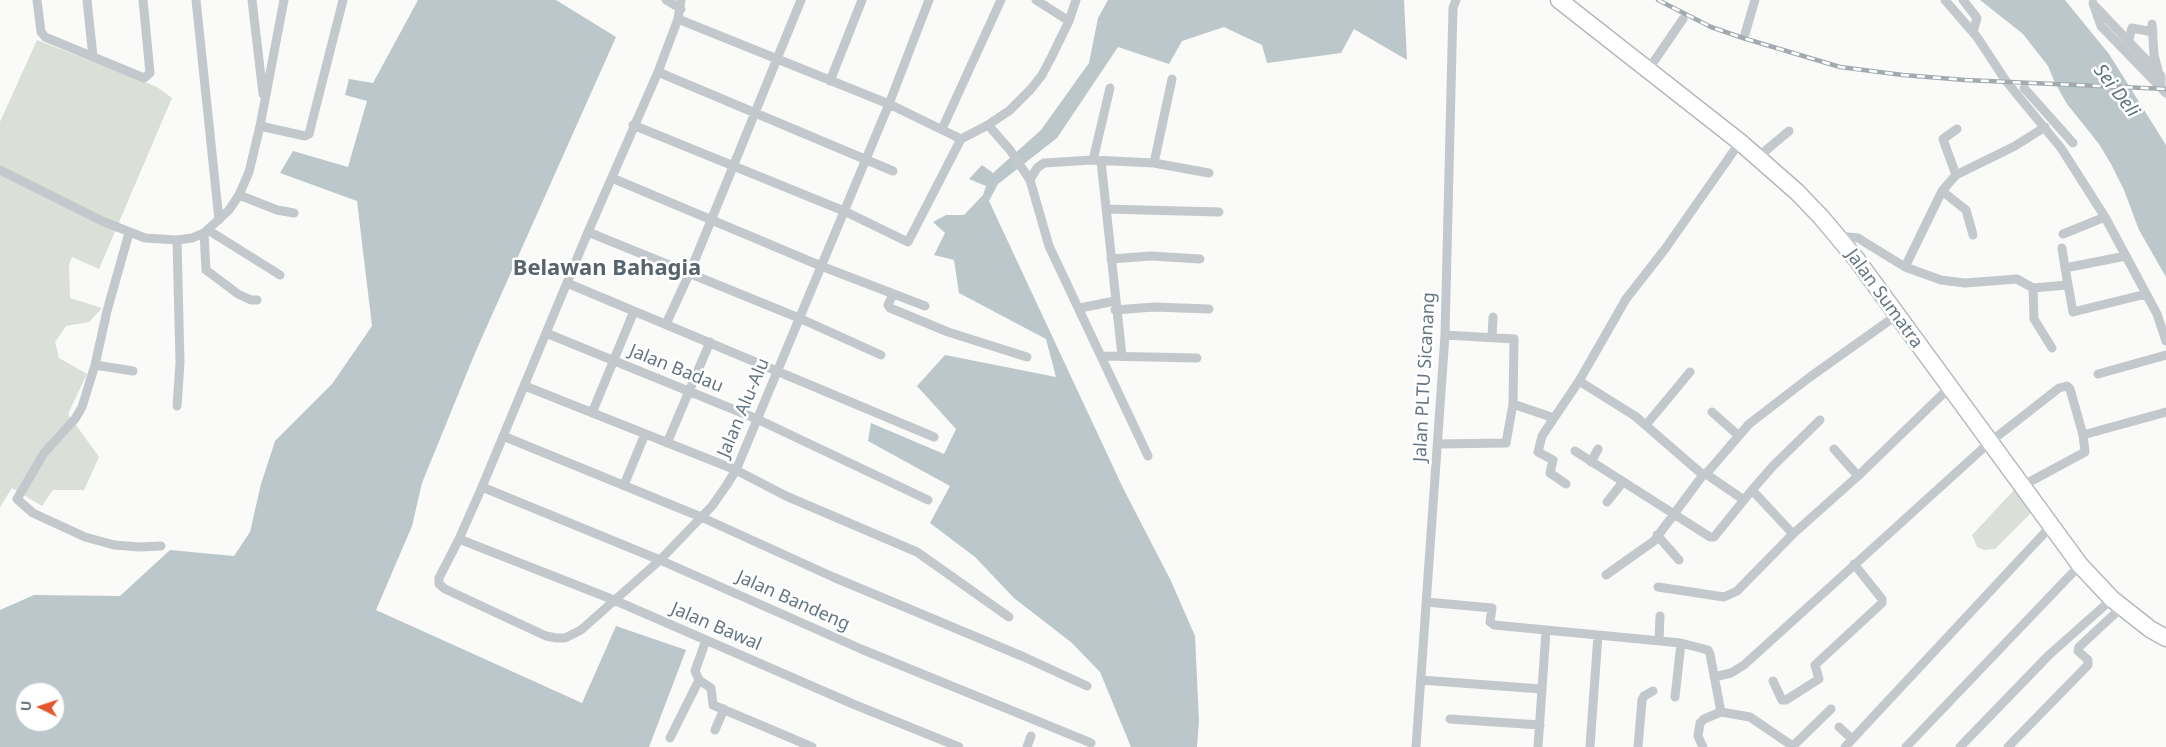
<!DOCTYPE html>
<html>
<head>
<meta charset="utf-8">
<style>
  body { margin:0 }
  #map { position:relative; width:2166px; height:747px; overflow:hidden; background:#fafaf8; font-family:"Noto Sans",sans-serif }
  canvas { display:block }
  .north { position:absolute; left:15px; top:682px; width:50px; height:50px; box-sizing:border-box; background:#fff; border:1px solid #c1c8cd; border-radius:50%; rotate:274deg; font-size:14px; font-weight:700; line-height:20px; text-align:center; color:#657683 }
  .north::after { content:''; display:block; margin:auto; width:18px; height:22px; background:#e4572e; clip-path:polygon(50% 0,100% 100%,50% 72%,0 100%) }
</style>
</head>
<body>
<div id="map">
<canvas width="2166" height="747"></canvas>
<div class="north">U</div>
</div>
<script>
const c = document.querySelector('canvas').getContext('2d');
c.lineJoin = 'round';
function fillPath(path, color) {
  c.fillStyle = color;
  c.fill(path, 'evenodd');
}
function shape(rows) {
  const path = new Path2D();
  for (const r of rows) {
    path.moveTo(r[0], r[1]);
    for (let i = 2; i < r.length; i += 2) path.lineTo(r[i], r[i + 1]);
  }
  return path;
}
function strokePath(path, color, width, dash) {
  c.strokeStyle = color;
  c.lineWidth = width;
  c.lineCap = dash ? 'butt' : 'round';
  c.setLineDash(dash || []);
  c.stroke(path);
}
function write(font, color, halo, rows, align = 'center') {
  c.font = font + ' "Noto Sans",sans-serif';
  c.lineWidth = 5;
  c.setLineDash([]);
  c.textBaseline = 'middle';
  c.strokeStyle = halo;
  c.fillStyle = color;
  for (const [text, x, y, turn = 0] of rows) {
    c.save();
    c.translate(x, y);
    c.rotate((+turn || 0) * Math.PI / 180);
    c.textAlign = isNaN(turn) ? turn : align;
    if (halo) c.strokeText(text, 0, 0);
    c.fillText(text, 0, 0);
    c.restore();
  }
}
fillPath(shape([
  [37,40,157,87,172,98,99,269,72,257,69,265,70,298,102,308,89,322,66,326,55,342,59,358,87,374,68,414,99,457,84,490,53,490,42,506,12,488,0,507,0,122],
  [2016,488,2034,510,1995,549,1984,550,1977,547,1972,535]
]), '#dadfd7');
fillPath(shape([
  [418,0,556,0,616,37,475,353,422,483,412,526,376,610,582,703,616,626,686,650,649,747,0,747,0,610,34,595,120,596,170,550,234,556,250,532,261,484,275,441,332,384,372,326,357,201,280,173,293,151,348,167,367,101,345,95,349,79,373,83],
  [25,692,55,692,55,722,25,722],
  [1108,0,1404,0,1407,60,1354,29,1341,53,1267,63,1262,45,1224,27,1182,41,1169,64,1118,47,1057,138,998,184,989,201,1123,488,1171,581,1195,636,1199,721,1197,747,1131,747,1100,672,1072,643,1014,598,975,557,930,523,950,486,868,441,871,423,944,454,956,429,917,386,945,355,1056,377,1046,339,959,293,954,260,934,255,945,233,933,222,946,215,964,215,983,195,986,186,969,179,982,165,993,173,1041,130,1089,63,1098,18],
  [1980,0,2065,0,2109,54,2166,145,2166,277,2139,230,2124,190,2111,164,2099,144,2067,104,2055,83,2048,66,2023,34]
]), '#bbc7cb');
const highway = shape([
  [1559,0,1740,142,1797,192,1821,217,1857,260,2080,565,2112,599,2150,629,2166,638]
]);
strokePath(highway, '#b4b9bd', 19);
strokePath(shape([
  [37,0,41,32,45,37,144,78,150,73,143,0],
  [87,0,93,57],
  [196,0,219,220],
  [252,0,263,94],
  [666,0,681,9],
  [681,0,678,19,658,72,588,232,482,487,459,539,439,578,439,584,445,589,546,636,556,638,565,638,581,630,660,560,712,506,726,486,736,470,889,104,929,0],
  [1036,0,1069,21],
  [1945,0,1977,37,2006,81,2061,148,2105,217,2157,314,2166,341],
  [1963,0,1977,18,1973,32],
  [2093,3,2101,26,2166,93],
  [2096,7,2156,70,2161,76,2161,87],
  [678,19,889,104,961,139,988,125,1010,110,1031,89,1042,75,1051,58,1069,21,1076,0],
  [2152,24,2154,55,2158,70],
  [1745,34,1755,0],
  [2128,43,2132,28,2153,32],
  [1648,70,1683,19],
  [658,72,893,171],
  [830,81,862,0],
  [2024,88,2073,143],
  [633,125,844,211,908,242,961,139],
  [988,125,1010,150,1030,180,1049,246,1148,456],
  [260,126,305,136,309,134,343,0],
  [942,129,1001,0],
  [1758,157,1789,131],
  [1093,160,1110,88],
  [1101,161,1122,356],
  [1154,163,1172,79],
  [0,170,102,221,145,238,177,240,192,238,204,233,229,210,239,195,249,172,260,126,284,0],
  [1956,175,1943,139,1957,129],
  [612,178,821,266,925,306],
  [1030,180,1037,168,1044,163,1093,160,1154,163,1209,173],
  [1942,191,1966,210,1973,235],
  [239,195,277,210,294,213],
  [1106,209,1219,212],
  [208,230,280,275],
  [588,232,799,318,881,355],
  [129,233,107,311,95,365,82,407,75,419,44,453,17,499,33,513,85,537,114,545,140,547,161,546],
  [204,233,206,270,238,294,251,300,257,300],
  [2063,234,2105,217],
  [1838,236,1858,238,1905,267,1941,280,1965,283,2017,279,2033,288,2067,285],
  [2062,248,2065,268],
  [2126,256,2065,268,2073,312,2146,294],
  [1111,259,1151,256,1200,259],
  [1905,267,1942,191,1956,175,2015,146,2045,127],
  [567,283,934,437],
  [2033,288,2034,319,2052,348],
  [893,294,888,305,890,308,948,332,1027,357],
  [1080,308,1115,301],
  [1115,310,1154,307,1209,309],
  [666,324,690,272,801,0],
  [546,333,757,419,928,500],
  [1492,337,1493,317],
  [1102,356,1197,358],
  [95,365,133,371],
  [2098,374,2166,355],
  [1579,381,1635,416,1703,475],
  [525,386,736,470,786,496,917,552,1009,617],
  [1513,404,1554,418],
  [177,406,180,363,177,240],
  [1712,412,1739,436],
  [592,413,634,311],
  [1646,425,1690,372],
  [2083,435,2166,412],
  [503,436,701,517,833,577,1024,657,1087,686],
  [667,443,710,342],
  [1438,444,1506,443,1513,404,1514,339,1445,335],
  [1834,449,1858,476],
  [1575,451,1710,537,1714,537,1752,490,1793,534],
  [1591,462,1598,449],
  [1706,474,1744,500],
  [1566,484,1550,473,1553,460,1538,452,1542,436,1579,381,1626,299,1665,249,1740,142],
  [624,485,645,434],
  [482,487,660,560,861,649,1091,743],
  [1752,490,1773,466,1820,420],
  [1607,502,1623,482],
  [1657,535,1679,560],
  [459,539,614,600,853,704,959,747],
  [1606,575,1654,541,1703,475,1706,474,1749,424,1810,377,1897,315],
  [1658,587,1724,597,1737,591,1793,534,1858,476,1949,388],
  [1426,602,1492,608,1490,622,1494,625,1681,643,1708,650,1710,654,1721,712,1704,719,1700,723,1698,736,1703,747],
  [706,640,695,671,699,680,711,688,713,705,812,747],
  [1659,641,1660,616],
  [1714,677,1731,673,1744,665,1990,442,2059,388,2067,386,2070,389,2083,435,2085,452,2022,486],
  [1421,680,1541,689],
  [1773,681,1782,700,1786,700,1819,679,1815,665,1882,603,1882,599,1854,564],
  [1675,697,1681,643],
  [1721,712,1750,717,1794,747],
  [1450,719,1540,725],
  [1839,727,1852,739],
  [715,730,724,709],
  [670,738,699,680],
  [1793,746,1831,709],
  [1027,747,1031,736],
  [1416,747,1445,335,1453,8,1456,0],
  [1538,747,1546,631],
  [1590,747,1598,635],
  [1638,747,1642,700,1644,696,1653,691],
  [1845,747,2051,526],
  [1906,747,2080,565],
  [1960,747,2049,655,2112,599],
  [2008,747,2088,665,2088,660,2078,651,2079,647,2122,607]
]), '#c3c8cc', 9);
strokePath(highway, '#fff', 16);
const rail = shape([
  [1658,0,1711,27,1743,38,1840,67,1903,75,1965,80,2166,89]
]);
strokePath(rail, '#a2aab0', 4.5);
strokePath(rail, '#fff', 2.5, [8]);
write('18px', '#657683', '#fff', [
  ["Jalan Sumatra",1884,299,54],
  ["Jalan Badau",676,369,22],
  ["Jalan PLTU Sicanang",1425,377,-87],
  ["Jalan Alu-Alu",744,408,-67],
  ["Jalan Bandeng",793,601,24],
  ["Jalan Bawal",716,627,23]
]);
write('italic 19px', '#60757c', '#fff', [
  ["Sei Deli",2116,91,52]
]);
write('bold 22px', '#57646e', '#fff', [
  ["Belawan Bahagia",607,269]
]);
</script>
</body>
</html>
